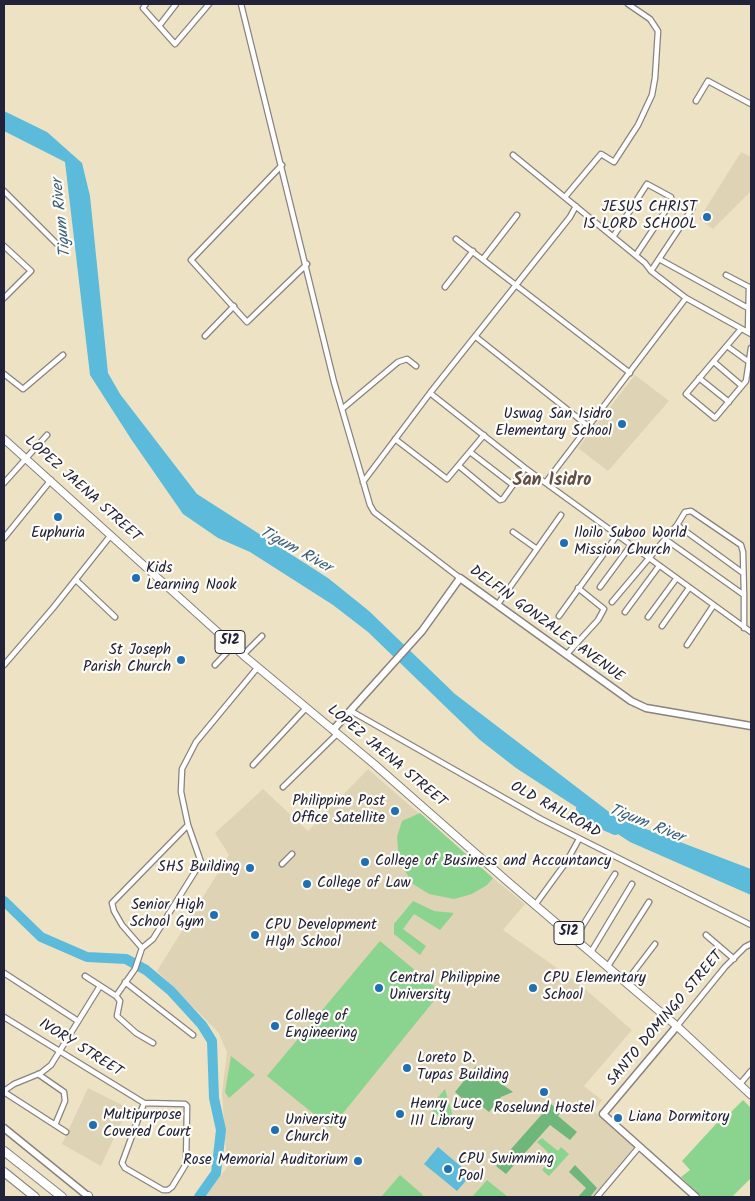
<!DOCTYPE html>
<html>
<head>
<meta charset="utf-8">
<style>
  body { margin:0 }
  #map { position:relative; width:755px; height:1201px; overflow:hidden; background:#ede3c4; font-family:Kalam,sans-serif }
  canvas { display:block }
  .frame { position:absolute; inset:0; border:5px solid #22223b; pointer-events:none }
</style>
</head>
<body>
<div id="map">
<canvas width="755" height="1201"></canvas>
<div class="frame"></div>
</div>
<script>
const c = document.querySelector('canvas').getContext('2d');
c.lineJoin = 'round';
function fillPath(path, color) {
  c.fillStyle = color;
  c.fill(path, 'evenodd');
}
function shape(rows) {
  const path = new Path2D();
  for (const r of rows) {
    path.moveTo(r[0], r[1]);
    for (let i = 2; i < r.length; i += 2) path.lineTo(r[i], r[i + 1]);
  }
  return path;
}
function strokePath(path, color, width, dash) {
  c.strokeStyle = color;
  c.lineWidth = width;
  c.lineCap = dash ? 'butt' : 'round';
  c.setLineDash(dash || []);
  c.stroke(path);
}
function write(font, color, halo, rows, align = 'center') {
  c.font = font + ' Kalam,sans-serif';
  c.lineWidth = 4.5;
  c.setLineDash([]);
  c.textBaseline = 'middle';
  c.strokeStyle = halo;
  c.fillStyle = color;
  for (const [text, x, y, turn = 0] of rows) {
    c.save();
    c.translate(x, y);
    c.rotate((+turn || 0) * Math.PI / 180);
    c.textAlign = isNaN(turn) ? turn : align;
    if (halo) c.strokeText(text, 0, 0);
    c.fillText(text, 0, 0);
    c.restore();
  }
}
fillPath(shape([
  [741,152,751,157,751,191,713,229,699,219],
  [635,375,669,401,608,471,578,448],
  [368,769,493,878,525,904,503,930,577,982,632,1030,584,1086,602,1100,594,1111,634,1147,593,1197,205,1197,227,1167,222,1093,227,1052,218,1032,157,971,229,855,215,833,263,789,308,831],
  [88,1088,128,1108,101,1166,62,1144]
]), '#dfd3b5');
fillPath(shape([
  [420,813,493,878,487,885,472,894,454,899,429,894,413,884,399,861,397,837,402,821],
  [413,901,434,911,454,913,440,930,414,914,403,929,426,946,420,955,394,934,394,924],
  [380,941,441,992,331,1128,267,1076],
  [231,1056,255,1075,229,1098,225,1092],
  [445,1089,453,1117,443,1129,438,1125,442,1119,429,1108],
  [743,1100,751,1108,751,1178,732,1197,702,1197,681,1177,690,1170,682,1161,726,1113,728,1115],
  [542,1138,558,1151,561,1147,569,1154,549,1176,542,1170,553,1157,537,1142],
  [400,1175,423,1195,421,1197,381,1197],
  [487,1180,508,1197,472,1197]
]), '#8ad490');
fillPath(shape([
  [476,1066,513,1092,501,1097,489,1112,473,1099,469,1104,455,1092],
  [551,1104,561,1112,558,1116,577,1132,570,1140,550,1125,506,1174,496,1166],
  [575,1165,597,1188,590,1197,578,1197,586,1188,569,1172]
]), '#6fb67a');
fillPath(shape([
  [4,111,47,132,82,163,90,196,108,373,120,394,197,494,328,578,369,611,455,694,617,818,751,869,751,895,630,842,516,768,480,740,368,632,333,605,250,552,218,538,183,514,131,439,90,375,65,162,4,131],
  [438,1147,471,1175,457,1191,424,1164]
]), '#5cbbda');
strokePath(shape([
  [581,809,599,823,615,830],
  [4,901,41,937,87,957,126,959,146,970,171,991,202,1025,212,1041,214,1098,221,1130,216,1173,199,1197]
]), '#5cbbda', 10);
const street = shape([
  [146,4,143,8,175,44,209,4],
  [241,4,334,382,370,505,374,512,460,578],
  [159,26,176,4],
  [696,101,708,81,751,104],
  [513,155,645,263,651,271,669,285,686,298,751,334],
  [282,165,191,260,247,322,307,264],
  [4,191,57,244],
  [565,197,601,154,614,162,638,125,652,95,655,78,658,31,650,19,628,4],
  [613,237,647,184,671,197,672,201,636,255],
  [456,239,630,373],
  [4,246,31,271,4,298],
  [483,259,517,215],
  [659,259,748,308],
  [651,271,692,209],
  [726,275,749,287,748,332],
  [445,287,473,251],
  [741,329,686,394,715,418,746,381,751,348],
  [205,336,234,306],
  [476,337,588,426],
  [727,346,749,362],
  [714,362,742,386],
  [4,374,23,389,63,355],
  [699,378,729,402],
  [430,393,525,468,751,632],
  [342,409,398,362,407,359,416,366],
  [395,439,447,479,484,435],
  [470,452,513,485],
  [459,466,500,500,503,499,525,468],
  [363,482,430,393,570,217,576,206],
  [546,482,686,298],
  [4,483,47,435],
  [677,525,685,512,691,511,741,545,743,552,744,595],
  [513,532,537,549],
  [4,538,51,480],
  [665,539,744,595,744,628],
  [76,580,115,617],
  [600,587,631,545],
  [612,602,677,525,743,573],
  [498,604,561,515],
  [625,612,659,566],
  [559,616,618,534],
  [648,617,676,579],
  [662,626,689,588],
  [687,645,713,606],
  [243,655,262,636],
  [566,655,598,620,604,609,578,588],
  [4,665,53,608,111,535],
  [215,665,233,646],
  [351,711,541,819,751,925],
  [253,765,306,708],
  [283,787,337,734],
  [282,864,292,854],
  [535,905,567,861,579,839],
  [706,935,734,959],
  [575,938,615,874],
  [142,948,122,925,114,911,112,903,188,825],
  [591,952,632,884],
  [608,966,649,902],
  [4,973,78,1021],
  [85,976,116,996,135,969,142,948,153,939,201,862,188,825,181,792,182,769,196,742,258,667],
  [125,982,193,1035],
  [626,982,655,944],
  [116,996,120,1001,117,1016,136,1033,153,1043],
  [4,1017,144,1103,185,1104,187,1106,186,1164,172,1187,168,1190,163,1190,125,1168,122,1163,144,1103],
  [677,1026,725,967,745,947,751,944],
  [38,1074,64,1092,65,1101,55,1125],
  [740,1084,751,1071],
  [4,1091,14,1084,41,1073,51,1065,100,986],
  [4,1092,66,1132],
  [597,1197,639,1147]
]);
const secondary = shape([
  [333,730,422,631,460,578,631,701,646,708,751,726],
  [677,1026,603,1114,696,1197],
  [4,1128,89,1197]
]);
const primary = shape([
  [4,439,243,655,374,764,507,881,679,1028,751,1095]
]);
const highway = shape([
  [4,1151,62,1197],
  [4,1172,35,1197],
  [88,1197,88,1196]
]);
strokePath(street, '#888280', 7);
strokePath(secondary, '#888280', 9);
strokePath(primary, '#888280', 9);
strokePath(highway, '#888280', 10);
strokePath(street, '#fff', 4.5);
strokePath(secondary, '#fff', 6);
strokePath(primary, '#fff', 7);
strokePath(highway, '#fff', 8);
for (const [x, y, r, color] of [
  [707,217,5,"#1f6fb2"],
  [622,424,5,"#1f6fb2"],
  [58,517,5,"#1f6fb2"],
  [564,543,5,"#1f6fb2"],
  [136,578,5,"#1f6fb2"],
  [181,660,5,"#1f6fb2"],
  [395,811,5,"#1f6fb2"],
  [365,862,5,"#1f6fb2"],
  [250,868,5,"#1f6fb2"],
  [307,884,5,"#1f6fb2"],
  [214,915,5,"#1f6fb2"],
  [255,935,5,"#1f6fb2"],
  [379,988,5,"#1f6fb2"],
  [533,988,5,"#1f6fb2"],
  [275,1026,5,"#1f6fb2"],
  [407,1068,5,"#1f6fb2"],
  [544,1092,5,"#1f6fb2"],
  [400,1114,5,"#1f6fb2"],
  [618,1118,5,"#1f6fb2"],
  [93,1125,5,"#1f6fb2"],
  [275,1130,5,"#1f6fb2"],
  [358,1161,5,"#1f6fb2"],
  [448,1169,5,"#1f6fb2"]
]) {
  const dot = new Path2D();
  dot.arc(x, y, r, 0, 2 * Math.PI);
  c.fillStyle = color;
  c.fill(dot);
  strokePath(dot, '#fdfcf7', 2);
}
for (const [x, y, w] of [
  [230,642,30],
  [569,933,30]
]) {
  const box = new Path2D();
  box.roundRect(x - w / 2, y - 11.5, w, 23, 4);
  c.fillStyle = '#fdfcf7';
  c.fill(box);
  strokePath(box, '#22223b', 1);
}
write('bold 14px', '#22223b', null, [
  ["512",230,642],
  ["512",569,933]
]);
write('15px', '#22223b', '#fdfcf7', [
  ["JESUS CHRIST",697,208,"right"],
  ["IS LORD SCHOOL",697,225,"right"],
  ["Uswag San Isidro",612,415,"right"],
  ["Elementary School",612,432,"right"],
  ["Euphuria",58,534,"center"],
  ["Iloilo Suboo World",574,534],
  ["Mission Church",574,551],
  ["Kids",146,569],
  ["Learning Nook",146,586],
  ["St Joseph",171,651,"right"],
  ["Parish Church",171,668,"right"],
  ["Philippine Post",385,802,"right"],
  ["Office Satellite",385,819,"right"],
  ["College of Business and Accountancy",375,862],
  ["SHS Building",240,868,"right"],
  ["College of Law",317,884],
  ["Senior High",204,906,"right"],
  ["School Gym",204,923,"right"],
  ["CPU Development",265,926],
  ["HIgh School",265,943],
  ["Central Philippine",389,979],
  ["University",389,996],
  ["CPU Elementary",543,979],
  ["School",543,996],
  ["College of",285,1017],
  ["Engineering",285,1034],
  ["Loreto D.",417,1059],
  ["Tupas Building",417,1076],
  ["Henry Luce",410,1105],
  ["III Library",410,1122],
  ["Roselund Hostel",544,1109,"center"],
  ["Multipurpose",103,1116],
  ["Covered Court",103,1133],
  ["Liana Dormitory",628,1118],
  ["University",285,1121],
  ["Church",285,1138],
  ["CPU Swimming",458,1160],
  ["Pool",458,1177],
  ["Rose Memorial Auditorium",348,1161,"right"]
], 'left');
write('15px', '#22223b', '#fdfcf7', [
  ["LOPEZ JAENA STREET",82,490,42],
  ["DELFIN GONZALES AVENUE",546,625,36],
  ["LOPEZ JAENA STREET",386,757,40],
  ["OLD RAILROAD",555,811,29],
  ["SANTO DOMINGO STREET",666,1019,-50],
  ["IVORY STREET",80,1049,32]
]);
write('italic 16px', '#395f7b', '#fdfcf7', [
  ["Tigum River",63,218,-96],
  ["Tigum River",295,551,29],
  ["Tigum River",646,825,22]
]);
write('bold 18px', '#614e46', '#fdfcf7', [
  ["San Isidro",552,482]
]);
</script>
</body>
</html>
